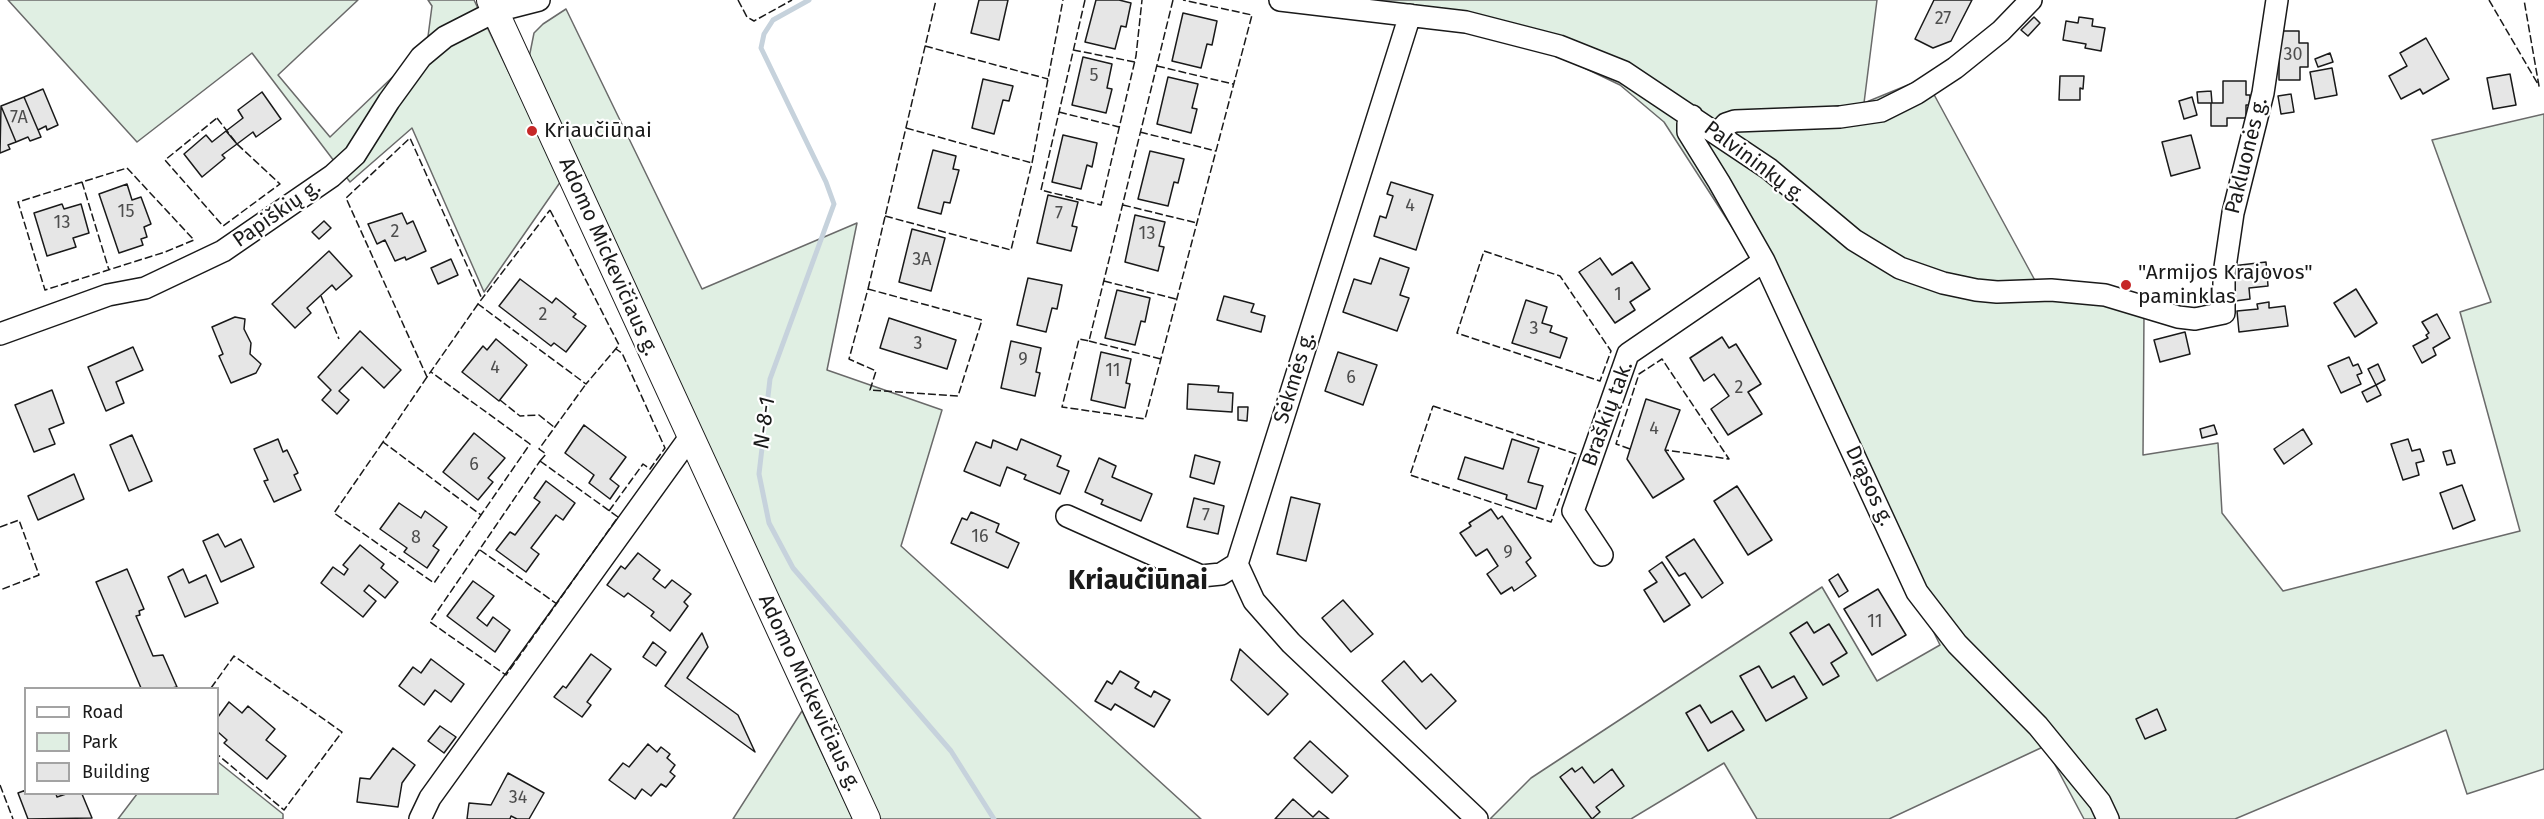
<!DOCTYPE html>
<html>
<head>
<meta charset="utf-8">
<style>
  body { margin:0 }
  #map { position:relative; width:2544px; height:819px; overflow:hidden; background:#fff; font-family:"Fira Sans",sans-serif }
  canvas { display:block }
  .legend { position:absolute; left:24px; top:687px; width:195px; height:108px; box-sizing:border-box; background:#fff; border:2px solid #a3a3a3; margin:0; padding:8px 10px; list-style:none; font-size:18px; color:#1a1a1a }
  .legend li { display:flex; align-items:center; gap:12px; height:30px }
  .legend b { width:30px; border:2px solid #a3a3a3 }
</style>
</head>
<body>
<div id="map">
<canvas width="2544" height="819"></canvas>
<ul class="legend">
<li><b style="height:8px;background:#fff"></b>Road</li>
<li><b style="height:16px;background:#e0efe3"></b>Park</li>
<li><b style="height:16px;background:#e6e6e6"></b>Building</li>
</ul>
</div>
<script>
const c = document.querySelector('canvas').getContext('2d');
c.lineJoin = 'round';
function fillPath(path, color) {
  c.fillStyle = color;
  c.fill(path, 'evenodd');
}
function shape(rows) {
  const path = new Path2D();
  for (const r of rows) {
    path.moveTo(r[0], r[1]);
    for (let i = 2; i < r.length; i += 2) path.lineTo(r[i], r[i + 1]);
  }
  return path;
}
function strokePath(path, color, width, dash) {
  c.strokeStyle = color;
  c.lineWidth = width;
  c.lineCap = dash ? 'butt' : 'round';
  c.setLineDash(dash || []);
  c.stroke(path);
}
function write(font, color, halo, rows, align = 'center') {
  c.font = font + ' "Fira Sans",sans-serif';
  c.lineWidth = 4.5;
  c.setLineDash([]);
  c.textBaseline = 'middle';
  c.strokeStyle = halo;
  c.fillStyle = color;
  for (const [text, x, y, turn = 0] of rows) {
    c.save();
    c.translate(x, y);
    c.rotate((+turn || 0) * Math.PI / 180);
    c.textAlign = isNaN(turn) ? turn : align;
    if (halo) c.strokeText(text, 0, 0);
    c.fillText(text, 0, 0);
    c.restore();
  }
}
const green = shape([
  [8,0,358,0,278,75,330,137,427,44,432,6,428,0,474,0,561,181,484,292,412,128,350,182,252,53,137,142,8,0],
  [1350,0,1877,0,1864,103,1925,78,2044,297,2091,302,2144,313,2143,455,2218,443,2222,513,2283,591,2520,531,2460,312,2491,302,2432,140,2544,114,2544,769,2467,794,2446,730,2235,819,2084,819,2045,746,1889,819,1757,819,1724,763,1631,819,1490,819,1531,778,1822,587,1877,681,1940,645,1750,255,1664,122,1620,85,1543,48,1350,0],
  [566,9,702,289,857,223,827,370,942,410,901,546,1201,819,877,819,529,58,534,33,543,24,566,9],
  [802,711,853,819,733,819,802,711],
  [218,762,283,814,283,819,118,819,137,794,218,794,218,762]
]);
fillPath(green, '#e0efe3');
strokePath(green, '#6a6a6a', 1.5);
strokePath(shape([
  [809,0,773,20,764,34,761,48,826,182,834,204,770,379,759,474,769,523,793,568,951,751,994,819]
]), '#c6d2dc', 5);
const building = shape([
  [979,0,1008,0,999,40,971,33,979,0],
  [1096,0,1119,0,1131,3,1126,27,1121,26,1115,49,1085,42,1096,0],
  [1934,0,1972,0,1951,41,1933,48,1915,39,1934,0],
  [1183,13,1217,21,1212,45,1207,44,1201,68,1172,61,1183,13],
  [2034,17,2040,23,2028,36,2021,30,2034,17],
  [2079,17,2093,19,2092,26,2105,28,2101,51,2085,48,2086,44,2063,40,2066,21,2078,23,2079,17],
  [2279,31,2299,31,2299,43,2308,43,2308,67,2300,67,2300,80,2279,80,2279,31],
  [2426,38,2449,79,2423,94,2420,89,2401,99,2389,76,2407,66,2400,53,2426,38],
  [2330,53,2333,62,2318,67,2315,59,2330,53],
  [1083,57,1112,64,1107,88,1112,89,1106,113,1072,105,1083,57],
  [2332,68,2337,95,2315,99,2310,72,2332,68],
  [2510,74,2516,105,2493,109,2487,78,2510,74],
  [2060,76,2084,76,2083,89,2080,88,2080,100,2059,100,2060,76],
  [1168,77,1198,84,1192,108,1197,109,1191,133,1157,124,1168,77],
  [983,79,1013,86,1009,101,1003,100,994,134,972,128,983,79],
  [2223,81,2246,81,2246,95,2250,95,2250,105,2246,105,2246,118,2227,118,2227,126,2211,126,2211,103,2223,103,2223,81],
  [43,89,58,125,47,130,46,126,38,130,24,97,43,89],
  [2211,91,2212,103,2198,103,2197,92,2211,91],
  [262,92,281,119,256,137,253,132,237,144,226,131,243,118,238,110,262,92],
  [2291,94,2294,112,2281,114,2278,96,2291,94],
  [24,97,41,137,30,141,28,137,16,142,1,106,24,97],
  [2192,97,2197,115,2184,119,2179,101,2192,97],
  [1,106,16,142,8,145,10,149,0,153,1,106],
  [226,131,237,144,222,155,225,158,202,177,184,154,206,135,212,142,226,131],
  [1063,135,1097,143,1092,167,1087,165,1081,189,1052,182,1063,135],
  [2191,135,2200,168,2171,176,2162,142,2191,135],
  [933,150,956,156,953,169,959,170,950,203,944,202,941,214,918,208,933,150],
  [1150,151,1184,159,1178,183,1174,182,1168,206,1138,199,1150,151],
  [1391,182,1433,195,1416,250,1374,236,1380,216,1386,218,1393,196,1387,194,1391,182],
  [127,184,132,200,141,197,151,224,144,227,147,237,141,239,143,245,119,253,99,194,127,184],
  [1048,195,1078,202,1072,226,1077,227,1071,251,1037,243,1048,195],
  [62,204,64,209,81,204,89,233,73,238,76,247,47,256,34,213,62,204],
  [402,213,407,224,413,221,426,251,406,260,405,257,395,261,385,240,377,244,368,224,402,213],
  [1135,215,1165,222,1159,246,1164,247,1158,271,1125,262,1135,215],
  [324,221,331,228,319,239,312,232,324,221],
  [912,229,945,238,931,291,899,282,912,229],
  [329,251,352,276,336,290,332,285,307,308,311,313,295,328,272,304,329,251],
  [1380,258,1409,268,1400,295,1409,298,1397,331,1343,312,1354,279,1371,284,1380,258],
  [1600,258,1612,275,1632,262,1650,289,1630,302,1635,310,1615,323,1579,272,1600,258],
  [451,259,458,275,438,284,431,268,451,259],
  [2266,262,2268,286,2249,288,2250,299,2235,301,2232,266,2266,262],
  [1028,278,1062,285,1057,309,1052,308,1046,332,1017,325,1028,278],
  [520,279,552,303,556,298,576,314,573,317,586,326,566,352,554,343,551,346,499,306,520,279],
  [2356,289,2377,323,2355,337,2334,303,2356,289],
  [1117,290,1150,298,1145,322,1141,321,1135,345,1105,338,1117,290],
  [1224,296,1254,304,1251,312,1265,316,1261,332,1217,320,1224,296],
  [1526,300,1547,307,1542,323,1552,326,1550,332,1567,338,1560,358,1512,343,1526,300],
  [2269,302,2269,308,2285,306,2288,326,2239,332,2237,311,2258,309,2257,304,2269,302],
  [2437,314,2450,338,2433,348,2436,355,2422,363,2413,346,2428,338,2426,335,2429,333,2422,322,2437,314],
  [235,317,245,319,244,329,251,343,250,354,261,364,256,373,231,383,219,356,223,354,212,327,235,317],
  [889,318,956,340,947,369,880,348,889,318],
  [360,331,401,370,384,388,362,367,339,391,349,400,337,414,322,400,331,390,318,377,360,331],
  [2185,332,2190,354,2160,362,2154,340,2185,332],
  [1722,337,1729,348,1736,344,1761,384,1748,392,1762,414,1728,435,1711,409,1729,396,1714,374,1704,381,1690,358,1722,337],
  [496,339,527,365,499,401,462,372,483,346,487,350,496,339],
  [1011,341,1041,348,1036,372,1040,373,1035,396,1001,388,1011,341],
  [133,347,143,370,116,382,124,403,106,411,88,367,133,347],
  [1101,352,1131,359,1126,383,1130,384,1125,408,1091,400,1101,352],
  [1338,352,1377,365,1363,405,1325,391,1338,352],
  [2349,357,2353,366,2358,364,2362,373,2357,375,2361,384,2341,393,2328,366,2349,357],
  [2378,364,2385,380,2376,385,2381,395,2367,402,2362,392,2376,385,2368,369,2378,364],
  [1188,384,1219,386,1218,392,1233,393,1232,412,1187,409,1188,384],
  [52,390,64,423,49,429,55,444,34,452,15,405,52,390],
  [1646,399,1680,410,1665,450,1684,479,1653,498,1627,459,1646,399],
  [1238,407,1248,407,1247,421,1238,420,1238,407],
  [584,425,626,457,610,479,619,486,610,499,589,483,594,475,565,453,584,425],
  [2214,425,2217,434,2202,438,2200,429,2214,425],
  [2303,429,2312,444,2284,464,2274,449,2303,429],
  [474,433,505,458,488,478,493,482,478,500,443,472,474,433],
  [132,435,152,481,129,491,110,445,132,435],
  [278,439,283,452,287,450,298,473,294,475,301,490,274,502,264,481,268,480,254,449,278,439],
  [1021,439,1061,456,1057,466,1069,471,1060,494,1024,479,1026,475,1007,467,1000,486,964,471,976,442,991,448,993,440,1017,450,1021,439],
  [1512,439,1539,448,1528,482,1543,486,1536,509,1506,499,1507,495,1458,479,1465,457,1503,469,1512,439],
  [2408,439,2412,451,2420,449,2424,461,2416,463,2419,475,2403,480,2391,444,2408,439],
  [2451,450,2455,463,2447,465,2443,452,2451,450],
  [1195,455,1220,462,1214,484,1190,477,1195,455],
  [1099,458,1116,466,1112,477,1152,494,1141,521,1101,504,1103,500,1085,492,1099,458],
  [74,474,84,499,38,520,28,496,74,474],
  [546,481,575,503,563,520,556,515,531,548,539,554,526,572,496,550,510,532,515,535,540,502,534,498,546,481],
  [2462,485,2475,520,2453,529,2440,493,2462,485],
  [1737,486,1772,540,1748,555,1714,501,1737,486],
  [1291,497,1320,504,1306,561,1277,554,1291,497],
  [1194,498,1224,506,1218,534,1187,527,1194,498],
  [399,503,421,518,425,511,447,527,433,546,439,550,427,568,404,552,407,548,380,529,399,503],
  [1491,509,1498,519,1502,516,1531,558,1526,562,1536,576,1514,591,1512,587,1501,594,1487,574,1498,566,1487,549,1476,556,1460,533,1471,526,1469,523,1491,509],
  [971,512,999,524,996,532,1019,543,1008,568,951,543,962,518,967,520,971,512],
  [218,534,225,547,241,539,254,567,221,582,203,541,218,534],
  [1694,539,1723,583,1702,598,1685,573,1679,576,1666,557,1694,539],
  [360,545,384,564,381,568,398,582,385,598,369,585,364,591,376,601,363,617,321,583,333,567,344,575,348,569,343,565,360,545],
  [638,553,660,570,653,579,665,588,672,580,691,594,684,602,688,606,670,631,651,616,654,612,628,593,624,597,607,585,621,566,625,569,638,553],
  [1662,562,1690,605,1664,622,1644,590,1657,582,1649,571,1662,562],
  [127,569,144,609,139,611,140,615,136,616,153,656,163,655,177,687,172,688,141,688,96,582,127,569],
  [183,569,189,583,206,575,218,603,185,617,168,577,183,569],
  [1838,574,1848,591,1839,597,1829,580,1838,574],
  [473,581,494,596,477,618,487,626,493,617,510,630,495,652,447,616,473,581],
  [1878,589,1906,635,1872,655,1844,609,1878,589],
  [1343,600,1373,634,1351,652,1322,618,1343,600],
  [1807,622,1814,633,1829,624,1847,653,1831,663,1839,676,1823,685,1790,633,1807,622],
  [702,633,708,647,687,678,738,715,755,752,665,686,702,633],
  [653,642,666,652,656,666,643,657,653,642],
  [1240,649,1288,694,1268,715,1231,680,1240,649],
  [591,654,611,669,587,702,591,705,582,717,554,697,563,686,566,688,591,654],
  [431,659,464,684,451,702,435,690,424,705,399,686,413,667,421,673,431,659],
  [1404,661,1422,682,1431,674,1456,701,1426,729,1382,681,1404,661],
  [1759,666,1772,688,1794,676,1807,698,1766,721,1740,676,1759,666],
  [1120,671,1139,682,1135,688,1151,697,1154,691,1170,700,1154,727,1115,704,1111,710,1095,701,1107,681,1112,684,1120,671],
  [229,702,242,713,248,706,275,729,266,740,286,756,267,779,224,743,227,740,218,732,218,717,229,702],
  [1700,705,1711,723,1732,711,1744,730,1708,751,1686,713,1700,705],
  [2157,709,2166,730,2145,739,2136,719,2157,709],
  [440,726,456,737,444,753,428,741,440,726],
  [1310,741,1348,776,1332,793,1294,758,1310,741],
  [648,744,657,752,661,747,670,754,667,758,675,765,670,772,675,776,666,787,661,784,651,796,642,789,635,799,609,780,623,763,629,767,648,744],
  [393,748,415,765,402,783,398,807,357,802,360,778,370,779,393,748],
  [1582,767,1594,783,1612,769,1624,786,1596,807,1600,812,1592,819,1560,777,1572,768,1575,772,1582,767],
  [508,773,544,793,529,819,517,819,511,816,510,819,467,819,469,803,491,805,508,773],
  [26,790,26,794,56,794,57,797,66,794,82,794,92,818,28,819,18,793,26,790],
  [1293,799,1313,817,1319,811,1329,819,1275,819,1293,799]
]);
fillPath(building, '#e6e6e6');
strokePath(building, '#1a1a1a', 1.5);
const minor = shape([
  [1280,0,1466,22,1559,46,1624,72,1769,169,1854,240,1900,268,1943,283,1976,290,1997,292,2051,290,2105,295,2178,317,2195,319,2224,313,2224,274,2233,213,2263,93,2277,0],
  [1692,116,1688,124,1688,132,1719,182,1764,261,1917,592,1957,644,2038,726,2100,802,2108,819],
  [1718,133,1726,124,1735,121,1840,117,1881,111,1917,93,1955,68,2001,31,2031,0],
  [0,334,108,295,145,288,223,251,332,176,355,155,389,101,421,57,445,37,496,11,539,0],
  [1067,516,1201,576,1221,574,1237,564,1410,15],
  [1602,555,1573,511,1628,354,1764,261],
  [1237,564,1254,601,1291,643,1477,819],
  [420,819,430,798,690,437]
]);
const major = shape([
  [490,0,867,819]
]);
strokePath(minor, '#1a1a1a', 24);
strokePath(major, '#1a1a1a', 28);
strokePath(minor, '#fff', 21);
strokePath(major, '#fff', 26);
strokePath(shape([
  [738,0,747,17,754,21,792,0],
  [1085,0,1041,190,1101,205,1136,56,1142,0],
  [1173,0,1089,341,1079,339,1062,407,1145,419,1252,15,1183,0],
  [2489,0,2539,86,2524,0],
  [925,46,1048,79],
  [1073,50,1135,62],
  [1157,66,1233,84],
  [1059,112,1119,127],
  [217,118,237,144,280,184,223,226,165,160,217,118],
  [906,128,1032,163],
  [1140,132,1216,151],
  [127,168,194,240,165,252,45,290,18,202,127,168],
  [82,182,109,270],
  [1123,205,1197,223],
  [550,210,619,345,586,384,478,304,550,210],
  [885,216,1011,250,1032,163,1063,0],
  [1484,251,1560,276,1611,351,1600,381,1457,333,1484,251],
  [1104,281,1176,299],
  [868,289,982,320,958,396,870,390,876,371,849,359,868,289],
  [868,289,936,0],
  [321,296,339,339],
  [478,304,427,377,346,198,410,138,482,299],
  [1089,341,1161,359],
  [427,377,383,442,481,515,530,444,431,372],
  [500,400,520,416,539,415,554,427],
  [1433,406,1576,454,1551,522,1410,475,1433,406],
  [383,442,334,513,434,583,481,515],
  [1630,449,1616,444,1639,374,1662,359,1729,459,1665,450],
  [540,461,618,517,506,675,430,622,540,461],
  [540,461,546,454,539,449,586,384],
  [609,511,643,464,650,469,665,448,622,353,616,349],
  [0,527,19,520,39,575,0,590],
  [480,550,557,604],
  [211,688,234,656,342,732,284,810,218,755],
  [0,785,13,819]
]), '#1a1a1a', 1.5, [8, 3]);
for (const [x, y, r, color] of [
  [532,131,6,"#c62828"],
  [2126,285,6,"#c62828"]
]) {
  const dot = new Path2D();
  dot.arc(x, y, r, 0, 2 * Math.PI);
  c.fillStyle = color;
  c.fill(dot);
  strokePath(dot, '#fff', 2);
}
write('18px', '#4d4d4d', null, [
  ["27",1943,19],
  ["30",2293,55],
  ["5",1094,76],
  ["7A",19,118],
  ["4",1410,206],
  ["15",126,212],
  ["7",1059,214],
  ["13",62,223],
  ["2",395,232],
  ["13",1147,234],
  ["3A",922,260],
  ["1",1618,295],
  ["2",543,315],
  ["3",1534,329],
  ["3",918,344],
  ["9",1023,360],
  ["4",495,368],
  ["11",1113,371],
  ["6",1351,378],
  ["2",1739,388],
  ["4",1654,429],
  ["6",474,465],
  ["7",1206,516],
  ["16",980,537],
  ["8",416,538],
  ["9",1508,553],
  ["11",1875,622],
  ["34",518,798]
]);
write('21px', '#1a1a1a', '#fff', [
  ["Kriaučiūnai",544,131],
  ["\"Armijos Krajovos\"",2138,273],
  ["paminklas",2138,297]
], 'left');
write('21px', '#1a1a1a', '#fff', [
  ["Pakluonės g.",2247,156,-76],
  ["Palvininkų g.",1754,162,37],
  ["Papiškių g.",277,214,-35],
  ["Adomo Mickevičiaus g.",608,257,66],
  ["Sėkmės g.",1295,378,-73],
  ["Braškių tak.",1608,414,-70],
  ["Drąsos g.",1869,486,65],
  ["Adomo Mickevičiaus g.",809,693,65]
]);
write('italic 22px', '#1a1a1a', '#fff', [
  ["N-8-1",765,423,-83]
]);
write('bold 27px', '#1a1a1a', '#fff', [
  ["Kriaučiūnai",1138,581]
]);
</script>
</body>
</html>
